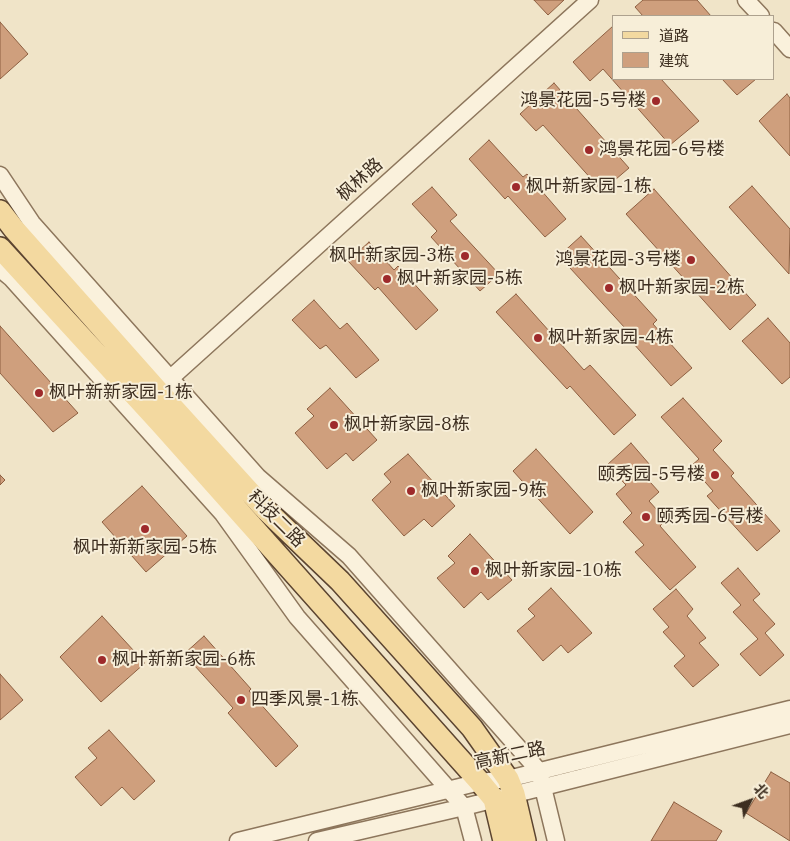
<!DOCTYPE html>
<html>
<head>
<meta charset="utf-8">
<style>
  body { margin:0 }
  #map { position:relative; width:790px; height:841px; overflow:hidden; background:#f0e4c8; font-family:"IBM Plex Serif","Noto Sans SC",serif }
  canvas { display:block }
  .legend { position:absolute; left:612px; top:15px; width:162px; height:65px; box-sizing:border-box; background:#f7eed8; border:1px solid #ada18e; margin:0; padding:6px 9px; list-style:none; font-size:15px; color:#3d2e20 }
  .legend li { display:flex; align-items:center; gap:10px; height:25px }
  .legend b { width:25px; border:1px solid #ada18e }
  .north { position:absolute; left:725px; top:776px; width:50px; height:50px; -webkit-text-stroke:4px #f7eed8; paint-order:stroke; rotate:48deg; font-size:14px; font-weight:700; line-height:20px; text-align:center; color:#3d2e20 }
  .north::after { content:''; display:block; margin:auto; width:18px; height:22px; background:#3d2e20; clip-path:polygon(50% 0,100% 100%,50% 72%,0 100%) }
</style>
</head>
<body>
<div id="map">
<canvas width="790" height="841"></canvas>
<ul class="legend">
<li><b style="height:6px;background:#f3d9a0"></b>道路</li>
<li><b style="height:14px;background:#cf9f7d"></b>建筑</li>
</ul>
<div class="north">北</div>
</div>
<script>
const c = document.querySelector('canvas').getContext('2d');
c.lineJoin = 'round';
function fillPath(path, color) {
  c.fillStyle = color;
  c.fill(path, 'evenodd');
}
function shape(rows) {
  const path = new Path2D();
  for (const r of rows) {
    path.moveTo(r[0], r[1]);
    for (let i = 2; i < r.length; i += 2) path.lineTo(r[i], r[i + 1]);
  }
  return path;
}
function strokePath(path, color, width, dash) {
  c.strokeStyle = color;
  c.lineWidth = width;
  c.lineCap = dash ? 'butt' : 'round';
  c.setLineDash(dash || []);
  c.stroke(path);
}
function write(font, color, halo, rows, align = 'center') {
  c.font = font + ' "IBM Plex Serif","Noto Sans SC",serif';
  c.lineWidth = 4;
  c.setLineDash([]);
  c.textBaseline = 'middle';
  c.strokeStyle = halo;
  c.fillStyle = color;
  for (const [text, x, y, turn = 0] of rows) {
    c.save();
    c.translate(x, y);
    c.rotate((+turn || 0) * Math.PI / 180);
    c.textAlign = isNaN(turn) ? turn : align;
    if (halo) c.strokeText(text, 0, 0);
    c.fillText(text, 0, 0);
    c.restore();
  }
}
const building = shape([
  [534,0,564,0,548,15,534,0],
  [643,0,697,0,711,16,643,16,635,7,643,0],
  [0,22,28,54,0,79,0,22],
  [613,26,614,79,661,79,699,121,670,145,603,69,590,81,573,62,613,26],
  [722,79,756,79,737,95,722,79],
  [554,83,629,168,602,191,543,125,536,131,520,114,554,83],
  [787,94,790,98,790,156,759,121,787,94],
  [489,140,523,177,527,174,566,219,545,237,508,196,505,199,469,159,489,140],
  [752,186,790,229,789,274,729,207,752,186],
  [432,187,457,215,450,221,499,274,480,291,431,237,437,231,412,204,432,187],
  [654,189,756,305,730,330,626,214,654,189],
  [581,236,657,320,653,324,692,368,671,386,633,343,636,340,559,256,581,236],
  [369,242,394,270,398,266,438,310,416,330,378,287,375,290,348,261,369,242],
  [516,294,584,370,590,365,636,415,614,435,570,386,567,389,496,312,516,294],
  [314,300,340,329,347,323,379,360,356,378,326,345,320,349,292,320,314,300],
  [768,318,790,343,790,377,782,384,742,341,768,318],
  [0,326,78,413,53,432,0,373,0,326],
  [330,388,377,440,353,461,346,453,327,469,295,433,314,416,307,409,330,388],
  [683,398,722,441,713,450,734,473,731,476,780,531,757,551,707,496,713,491,691,466,699,459,661,417,683,398],
  [631,443,650,465,642,473,659,492,649,501,666,520,660,526,696,567,670,590,635,552,644,545,623,522,632,513,616,494,626,485,607,465,631,443],
  [536,449,593,512,570,534,513,471,536,449],
  [408,454,455,506,432,527,424,519,404,536,372,500,391,482,384,474,408,454],
  [0,475,5,480,0,485,0,475],
  [142,486,187,536,146,572,102,522,142,486],
  [470,534,512,580,488,600,481,592,464,608,437,578,455,563,448,556,470,534],
  [738,568,760,594,753,600,775,624,765,633,784,655,760,676,740,654,758,639,733,612,741,605,721,583,738,568],
  [551,588,592,633,568,653,561,645,543,661,517,631,535,616,528,609,551,588],
  [676,589,693,609,687,616,706,638,699,643,719,665,693,687,674,666,685,656,663,632,669,627,653,609,676,589],
  [102,616,145,663,101,702,60,657,102,616],
  [204,636,251,689,249,691,298,746,276,767,228,713,233,708,184,654,204,636],
  [0,674,23,700,0,720,0,674],
  [109,730,155,781,134,800,122,787,101,806,75,777,97,758,88,748,109,730],
  [771,772,790,783,790,841,746,813,771,772],
  [674,802,722,831,716,841,651,841,674,802]
]);
fillPath(building, '#cf9f7d');
strokePath(building, '#8d5f41', 1);
const minor = shape([
  [746,0,761,16],
  [774,31,790,49],
  [0,175,32,223,258,477,349,556,539,771,556,841],
  [0,269,11,278,223,514,297,617,464,807,473,841],
  [163,385,590,0],
  [238,841,480,782,508,779,790,709],
  [317,841,464,807,790,725]
]);
const major = shape([
  [0,211,14,229,157,390,266,510,340,581,472,728,508,779,514,794,525,841],
  [0,248,161,424,480,782,494,799,504,841]
]);
strokePath(minor, '#8d765c', 19);
strokePath(major, '#5b4430', 24);
strokePath(minor, '#faf1dc', 16);
strokePath(major, '#f3d9a0', 21);
for (const [x, y, r, color] of [
  [656,101,5,"#9e2a2b"],
  [589,150,5,"#9e2a2b"],
  [516,187,5,"#9e2a2b"],
  [465,256,5,"#9e2a2b"],
  [691,260,5,"#9e2a2b"],
  [387,279,5,"#9e2a2b"],
  [609,288,5,"#9e2a2b"],
  [538,338,5,"#9e2a2b"],
  [39,393,5,"#9e2a2b"],
  [334,425,5,"#9e2a2b"],
  [715,475,5,"#9e2a2b"],
  [411,491,5,"#9e2a2b"],
  [646,517,5,"#9e2a2b"],
  [145,529,5,"#9e2a2b"],
  [475,571,5,"#9e2a2b"],
  [102,660,5,"#9e2a2b"],
  [241,700,5,"#9e2a2b"]
]) {
  const dot = new Path2D();
  dot.arc(x, y, r, 0, 2 * Math.PI);
  c.fillStyle = color;
  c.fill(dot);
  strokePath(dot, '#f7eed8', 2);
}
write('18px', '#3d2e20', '#f7eed8', [
  ["鸿景花园-5号楼",646,101,"right"],
  ["鸿景花园-6号楼",599,150],
  ["枫叶新家园-1栋",526,187],
  ["枫叶新家园-3栋",455,256,"right"],
  ["鸿景花园-3号楼",681,260,"right"],
  ["枫叶新家园-5栋",397,279],
  ["枫叶新家园-2栋",619,288],
  ["枫叶新家园-4栋",548,338],
  ["枫叶新新家园-1栋",49,393],
  ["枫叶新家园-8栋",344,425],
  ["颐秀园-5号楼",705,475,"right"],
  ["枫叶新家园-9栋",421,491],
  ["颐秀园-6号楼",656,517],
  ["枫叶新新家园-5栋",145,548,"center"],
  ["枫叶新家园-10栋",485,571],
  ["枫叶新新家园-6栋",112,660],
  ["四季风景-1栋",251,700]
], 'left');
write('18px', '#3d2e20', '#f7eed8', [
  ["枫林路",360,180,-42],
  ["科技二路",276,519,45],
  ["高新二路",510,756,-12]
]);
</script>
</body>
</html>
